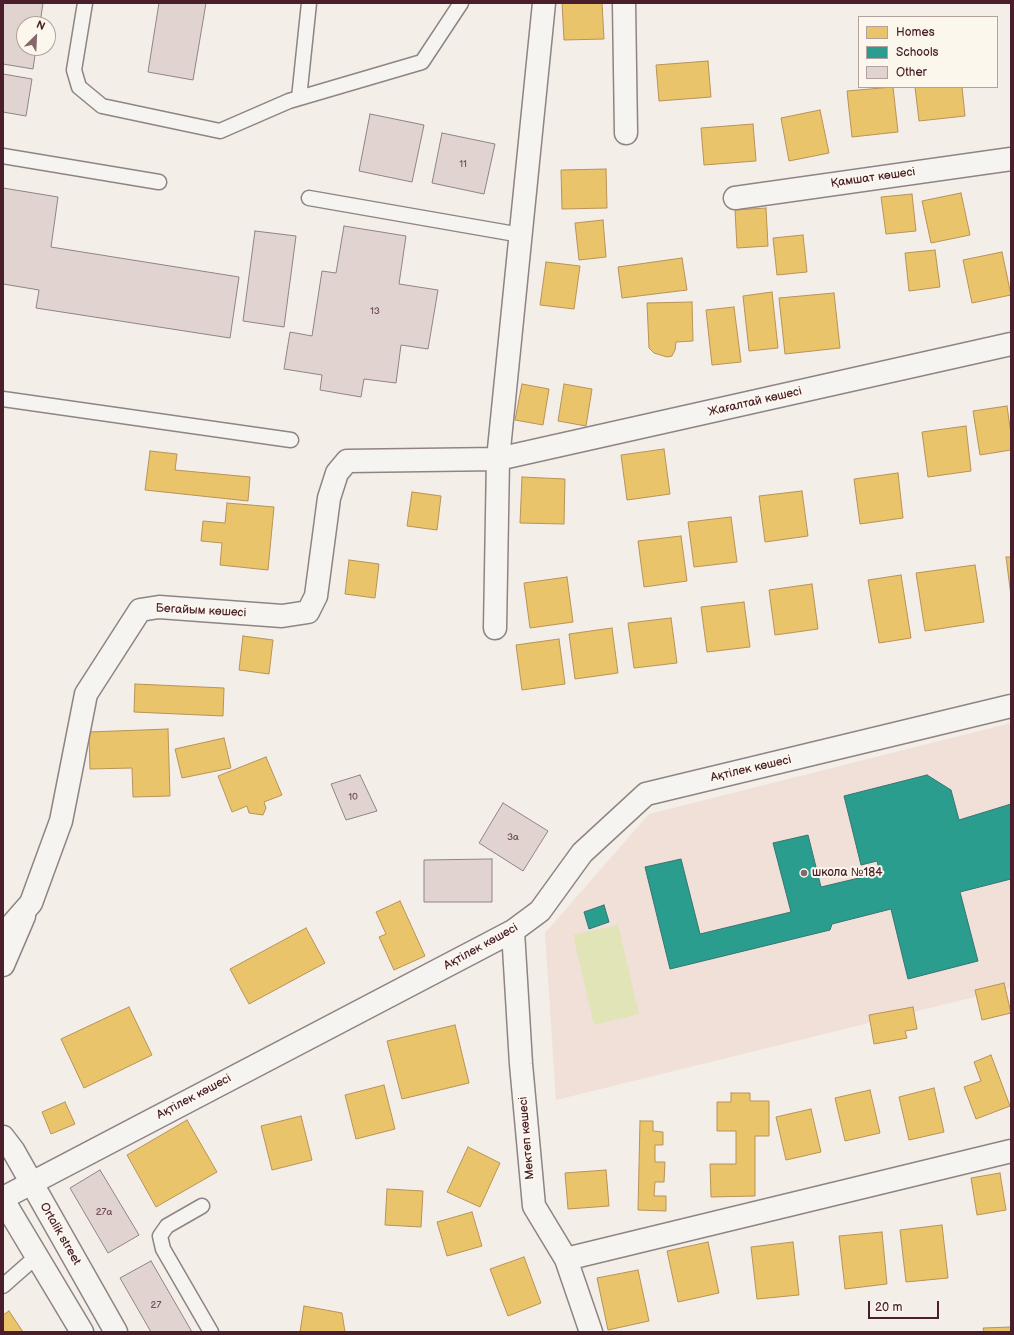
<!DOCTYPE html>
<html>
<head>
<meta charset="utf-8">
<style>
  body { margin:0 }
  #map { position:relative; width:1014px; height:1335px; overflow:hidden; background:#f4eee8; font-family:"Balsamiq Sans",sans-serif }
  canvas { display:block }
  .frame { position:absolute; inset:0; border:4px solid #4a1f2b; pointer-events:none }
  .legend { position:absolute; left:858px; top:16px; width:140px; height:72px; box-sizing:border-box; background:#fbf7ec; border:1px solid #b4a19f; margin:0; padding:5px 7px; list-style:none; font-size:12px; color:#4a1f2b }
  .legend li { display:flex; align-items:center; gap:8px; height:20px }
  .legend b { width:20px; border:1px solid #b4a19f }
  .north { position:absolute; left:16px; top:16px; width:40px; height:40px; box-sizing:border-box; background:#fbf7ec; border:1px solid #b4a19f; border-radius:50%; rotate:24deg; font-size:11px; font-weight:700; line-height:16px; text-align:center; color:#4a1f2b }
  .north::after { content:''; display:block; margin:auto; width:14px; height:18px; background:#86676d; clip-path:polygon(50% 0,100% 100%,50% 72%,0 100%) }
  .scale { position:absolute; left:868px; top:1301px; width:71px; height:18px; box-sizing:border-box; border:2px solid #4a1f2b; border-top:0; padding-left:5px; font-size:12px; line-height:14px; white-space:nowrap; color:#4a1f2b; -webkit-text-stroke:3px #fbf7ec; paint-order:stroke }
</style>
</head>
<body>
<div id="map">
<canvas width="1014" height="1335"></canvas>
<div class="frame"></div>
<ul class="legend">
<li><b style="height:11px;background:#e9c46a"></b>Homes</li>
<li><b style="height:11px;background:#2a9d8f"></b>Schools</li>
<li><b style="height:11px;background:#e1d4d0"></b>Other</li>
</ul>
<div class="north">N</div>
<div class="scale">20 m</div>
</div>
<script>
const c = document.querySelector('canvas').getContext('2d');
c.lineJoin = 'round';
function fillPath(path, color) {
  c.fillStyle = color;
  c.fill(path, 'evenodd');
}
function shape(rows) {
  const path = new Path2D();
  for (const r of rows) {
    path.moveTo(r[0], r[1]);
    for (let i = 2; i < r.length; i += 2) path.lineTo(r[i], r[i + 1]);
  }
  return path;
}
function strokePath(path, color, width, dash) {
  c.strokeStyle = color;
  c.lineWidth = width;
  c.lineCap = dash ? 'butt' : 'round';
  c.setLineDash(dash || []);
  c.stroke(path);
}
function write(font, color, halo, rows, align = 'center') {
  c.font = font + ' "Balsamiq Sans",sans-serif';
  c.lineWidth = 4;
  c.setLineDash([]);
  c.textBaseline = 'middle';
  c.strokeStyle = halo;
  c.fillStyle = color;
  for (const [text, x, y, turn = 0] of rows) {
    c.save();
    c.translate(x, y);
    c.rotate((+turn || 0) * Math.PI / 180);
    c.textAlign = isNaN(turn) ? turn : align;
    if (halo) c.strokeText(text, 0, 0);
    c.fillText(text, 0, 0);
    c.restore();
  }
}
fillPath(shape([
  [1011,723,1011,988,556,1100,545,933,649,814]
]), '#f0e0d8');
fillPath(shape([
  [618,925,639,1014,594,1025,573,935]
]), '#e0e4b6');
const homes = shape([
  [562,3,602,3,604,39,564,40,562,3],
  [708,61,711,97,659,101,656,65,708,61],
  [893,87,898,132,852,137,847,91,893,87],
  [915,87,962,87,965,116,919,121,915,87],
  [820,110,829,153,789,161,781,118,820,110],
  [753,124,756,161,704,165,701,128,753,124],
  [606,169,607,208,562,209,561,170,606,169],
  [961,193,970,235,931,243,922,201,961,193],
  [912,194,916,231,886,234,881,197,912,194],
  [766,208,768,246,737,248,735,210,766,208],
  [603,220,606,257,579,260,575,223,603,220],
  [803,235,807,272,777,275,773,238,803,235],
  [935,250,940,287,909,291,905,253,935,250],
  [1002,252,1011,295,972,303,963,260,1002,252],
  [682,258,687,290,622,298,618,267,682,258],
  [546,262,580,266,574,309,540,305,546,262],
  [772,292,778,348,749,351,743,296,772,292],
  [834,293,840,348,785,354,779,298,834,293],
  [692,302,693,341,676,342,675,350,672,356,667,357,654,353,649,348,647,303,692,302],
  [734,307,741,362,712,365,706,310,734,307],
  [522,384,549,389,543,425,515,420,522,384],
  [564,384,592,389,586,426,558,421,564,384],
  [1007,406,1011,434,1011,450,980,455,973,411,1007,406],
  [966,426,971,471,928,477,922,432,966,426],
  [664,449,670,494,627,500,621,455,664,449],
  [150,451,177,454,175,470,250,477,248,501,145,490,150,451],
  [898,473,903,518,860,524,854,479,898,473],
  [522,477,565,479,564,524,520,523,522,477],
  [802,491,808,536,765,542,759,496,802,491],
  [412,492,441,496,437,530,407,526,412,492],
  [227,503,274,507,268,570,220,565,222,543,201,541,203,521,225,523,227,503],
  [731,517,737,562,694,567,688,522,731,517],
  [681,536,687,581,644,587,638,541,681,536],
  [1006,557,1011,557,1011,596,1006,557],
  [349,560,379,564,375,598,345,594,349,560],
  [975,565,984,622,925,631,916,573,975,565],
  [901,575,911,638,879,643,868,580,901,575],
  [567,577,573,622,530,628,524,583,567,577],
  [812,584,818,629,775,635,769,590,812,584],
  [744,602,750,647,707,652,701,607,744,602],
  [671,618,677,663,634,668,628,623,671,618],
  [612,628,618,673,575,679,569,634,612,628],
  [243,636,273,640,269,674,239,670,243,636],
  [559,639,565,684,522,690,516,645,559,639],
  [135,684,224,688,223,716,134,712,135,684],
  [168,729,170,796,133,797,132,768,90,769,89,732,168,729],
  [224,738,231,768,182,778,175,749,224,738],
  [266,757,282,795,264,802,266,808,263,815,249,813,247,806,232,812,218,776,266,757],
  [400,901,425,956,394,970,379,937,386,934,376,912,400,901],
  [306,928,325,963,249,1004,230,969,306,928],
  [1004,983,1011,1013,982,1020,975,990,1004,983],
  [129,1007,152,1055,84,1088,61,1039,129,1007],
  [913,1007,917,1029,905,1031,907,1038,874,1044,869,1015,913,1007],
  [455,1025,469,1083,402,1099,387,1041,455,1025],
  [991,1055,1010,1106,976,1119,964,1087,981,1081,974,1062,991,1055],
  [384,1085,395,1129,356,1139,345,1095,384,1085],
  [934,1088,944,1132,909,1140,899,1097,934,1088],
  [870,1090,880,1133,845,1141,835,1098,870,1090],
  [731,1093,750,1093,750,1101,769,1101,769,1136,755,1136,755,1196,711,1197,710,1164,736,1164,736,1131,717,1131,717,1102,731,1102,731,1093],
  [65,1102,75,1124,51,1134,42,1112,65,1102],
  [811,1109,821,1152,786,1160,776,1117,811,1109],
  [301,1116,312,1160,272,1170,261,1126,301,1116],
  [187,1120,217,1172,156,1207,127,1155,187,1120],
  [640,1121,653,1121,653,1131,663,1132,663,1145,655,1145,655,1162,665,1162,664,1182,655,1182,654,1196,666,1196,666,1211,638,1210,640,1121],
  [468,1147,500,1163,480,1207,447,1192,468,1147],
  [606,1170,609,1206,568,1209,565,1173,606,1170],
  [1000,1173,1006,1210,977,1215,971,1178,1000,1173],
  [387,1189,423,1191,421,1227,385,1225,387,1189],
  [472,1212,482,1246,447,1256,437,1222,472,1212],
  [942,1225,948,1278,906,1282,900,1230,942,1225],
  [882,1232,887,1284,845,1289,839,1236,882,1232],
  [708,1242,719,1293,678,1302,667,1251,708,1242],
  [793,1242,799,1295,757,1299,751,1247,793,1242],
  [524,1257,541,1303,508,1316,490,1269,524,1257],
  [638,1270,649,1321,608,1330,597,1278,638,1270],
  [304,1306,342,1313,345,1332,300,1332,304,1306],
  [9,1311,23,1332,3,1332,3,1315,9,1311],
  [1011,1327,1011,1332,984,1332,983,1328,1011,1327]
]);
fillPath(homes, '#e9c46a');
strokePath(homes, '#b99257', 1);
const schools = shape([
  [927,775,951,790,959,820,1011,804,1011,879,960,892,978,961,908,979,891,909,832,924,830,930,670,969,645,867,681,859,700,934,791,912,773,843,808,835,821,887,880,873,877,861,861,865,844,796,927,775],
  [604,905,609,922,589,929,584,912,604,905]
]);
fillPath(schools, '#2a9d8f');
strokePath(schools, '#347771', 1);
const building = shape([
  [3,3,43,3,40,24,24,24,24,48,36,48,33,69,3,64,3,3],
  [159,3,206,3,193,80,148,72,159,3],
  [3,74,32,79,26,116,3,112,3,74],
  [370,114,424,125,412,182,359,171,370,114],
  [442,133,495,144,484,194,432,183,442,133],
  [3,188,58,197,51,247,239,277,230,338,36,308,39,290,3,284,3,188],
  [344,226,406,236,399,284,438,290,428,349,401,345,396,383,364,379,361,397,320,390,322,375,284,369,290,332,312,336,322,271,336,273,344,226],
  [255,231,296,236,284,327,243,321,255,231],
  [360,775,377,811,346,820,331,784,360,775],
  [503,803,548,831,523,871,479,843,503,803],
  [492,859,492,902,424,902,424,860,492,859],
  [100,1170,139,1235,108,1253,70,1188,100,1170],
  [151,1261,192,1332,151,1332,120,1278,151,1261]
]);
fillPath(building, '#e1d4d0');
strokePath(building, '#8f8483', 1);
const service = shape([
  [85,3,74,70,79,87,102,106,220,131,289,101,422,62,461,3],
  [299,98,309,3],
  [3,156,159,182],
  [309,198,521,235],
  [3,399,291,440],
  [202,1206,167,1226,160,1236,163,1249,211,1332],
  [3,1286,37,1256]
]);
const minor = shape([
  [624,3,626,133],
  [735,198,1011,159],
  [495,628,498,459,544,3],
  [513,931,521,1064,534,1206,566,1259,591,1332],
  [3,932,10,927,31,903,61,821,86,694,140,610,159,607,282,616,308,612,316,596,329,498,337,473,347,461,498,459,1011,344],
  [3,965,24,916],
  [3,1198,513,931,540,911,582,853,646,794,1011,706],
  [566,1259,1011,1151]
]);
const secondary = shape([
  [3,1137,13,1150,116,1332],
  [3,1200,82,1332]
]);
strokePath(service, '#8f8483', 17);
strokePath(minor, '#8f8483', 25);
strokePath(secondary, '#8f8483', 25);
strokePath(service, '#f6f4f0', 14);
strokePath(minor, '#f6f4f0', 22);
strokePath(secondary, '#f6f4f0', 22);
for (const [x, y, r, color] of [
  [804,873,4,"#86676d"]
]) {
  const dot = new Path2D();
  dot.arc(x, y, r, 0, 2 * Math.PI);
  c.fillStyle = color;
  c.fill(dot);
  strokePath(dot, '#fbf7ec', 1.5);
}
write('10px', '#724f57', null, [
  ["11",463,164],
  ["13",375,311],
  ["10",353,797],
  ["3а",513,837],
  ["27а",104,1212],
  ["27",156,1305]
]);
write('12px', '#4a1f2b', '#fbf7ec', [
  ["Қамшат көшесі",873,178,-8],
  ["Жағалтай көшесі",755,402,-13],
  ["Бегайым көшесі",201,611,3],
  ["Ақтілек көшесі",751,769,-13],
  ["Ақтілек көшесі",481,947,-29],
  ["Ақтілек көшесі",194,1097,-28],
  ["Мектеп көшесі",527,1138,-95],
  ["Ortalik street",60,1234,60]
]);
write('12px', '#4a1f2b', '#fbf7ec', [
  ["школа №184",812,873]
], 'left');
</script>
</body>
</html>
